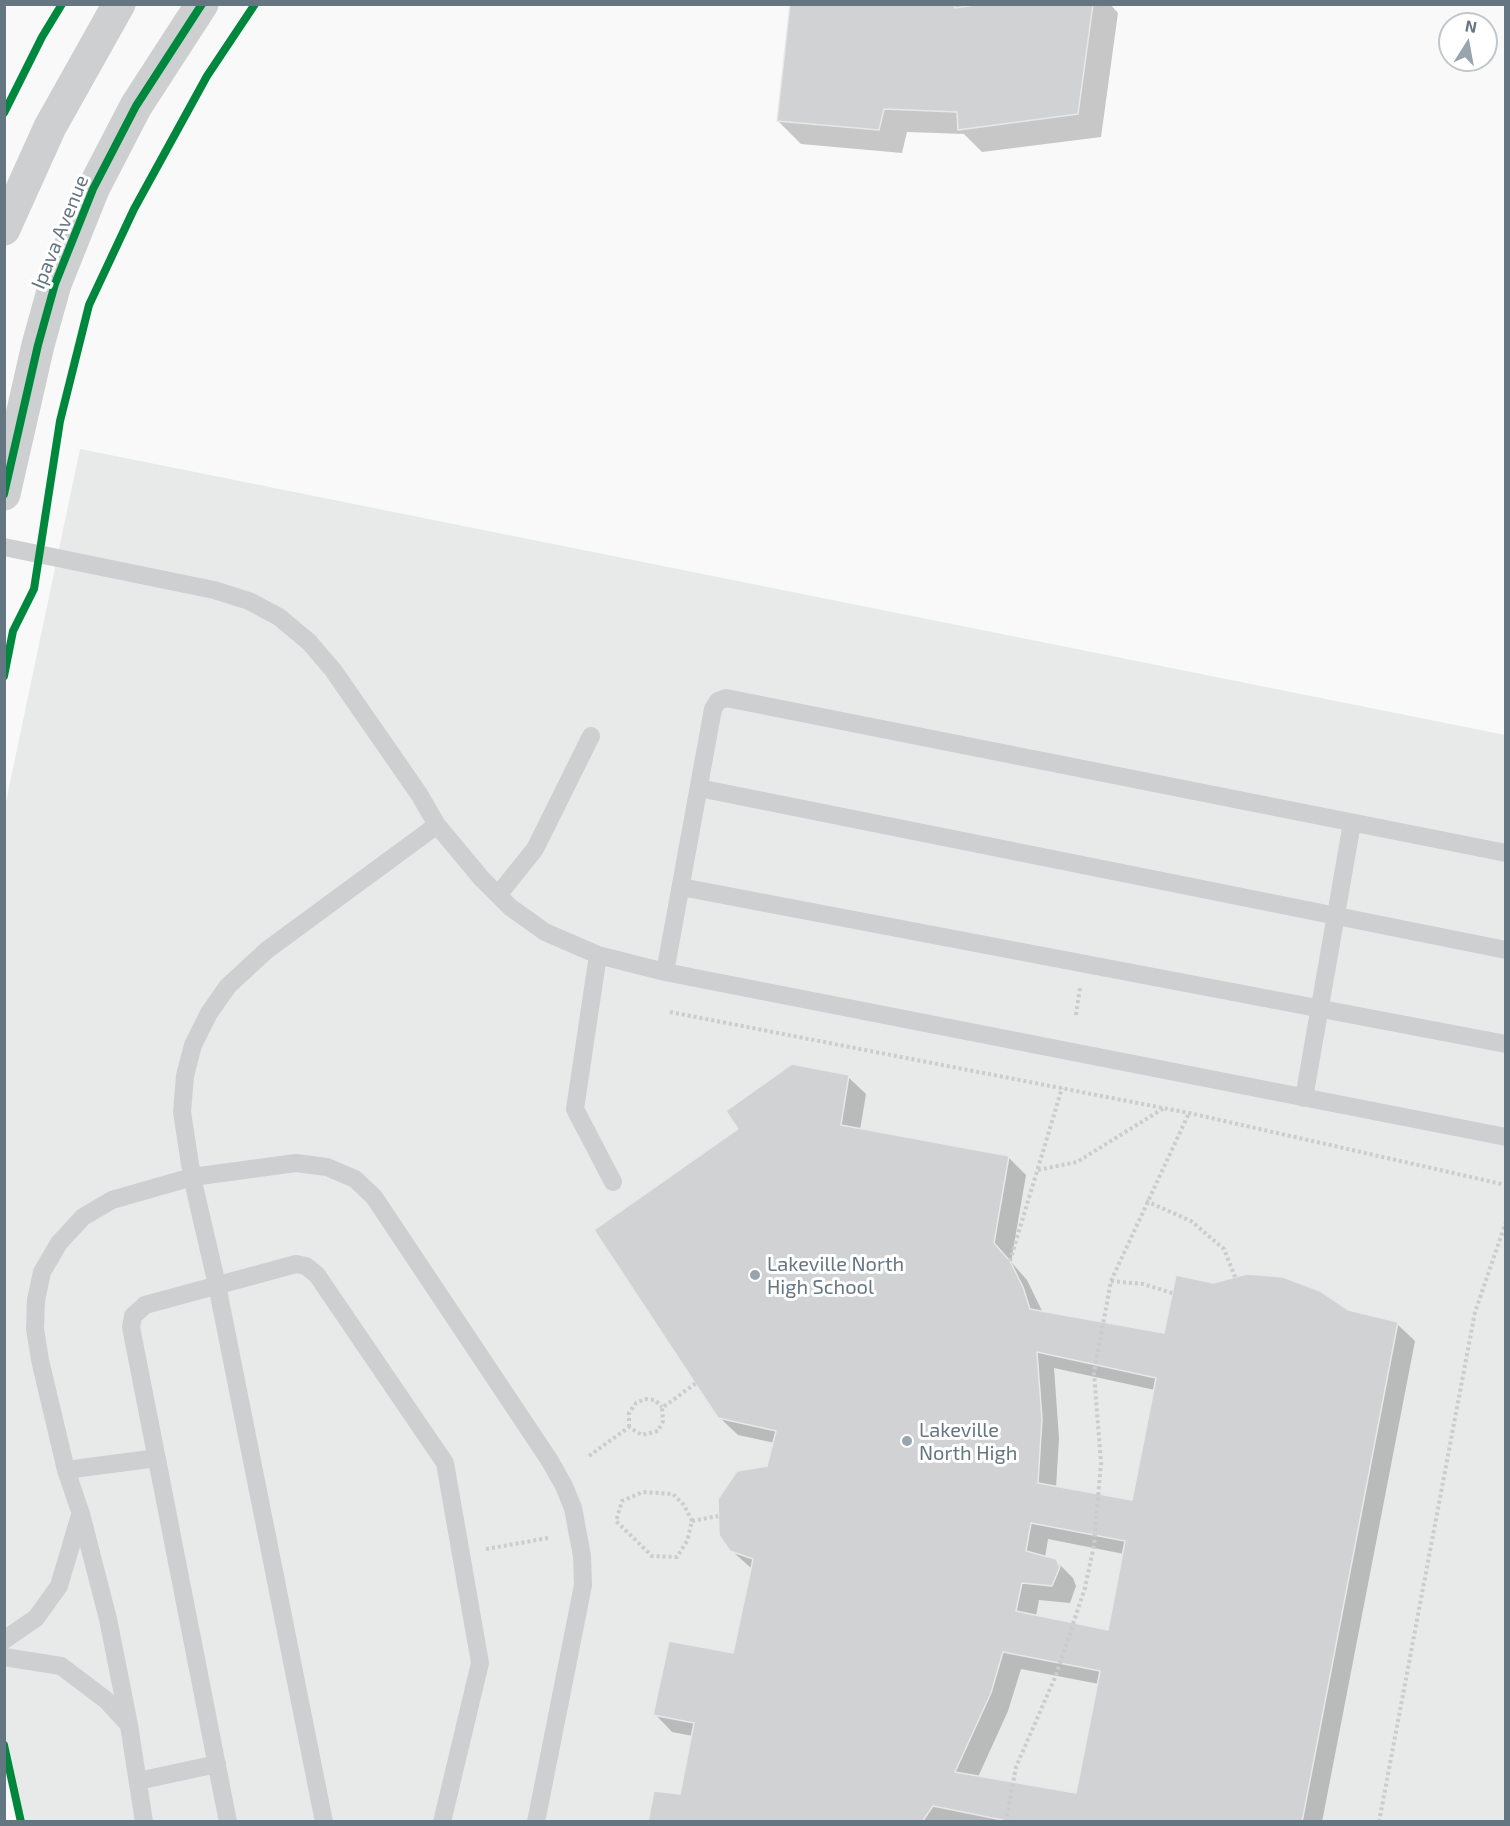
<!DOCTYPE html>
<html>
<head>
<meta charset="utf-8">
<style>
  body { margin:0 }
  #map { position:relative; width:1510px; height:1826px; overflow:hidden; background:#f9f9f9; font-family:"Exo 2",sans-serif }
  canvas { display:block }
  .frame { position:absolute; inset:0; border:6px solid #657683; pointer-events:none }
  .north { position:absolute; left:1438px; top:12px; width:60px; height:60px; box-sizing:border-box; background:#fff; border:2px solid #c1c8cd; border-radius:50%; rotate:11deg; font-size:16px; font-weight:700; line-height:24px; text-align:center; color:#657683 }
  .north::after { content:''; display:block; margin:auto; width:21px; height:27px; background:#99a4ac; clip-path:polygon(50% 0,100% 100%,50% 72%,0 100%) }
</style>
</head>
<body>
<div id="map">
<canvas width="1510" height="1826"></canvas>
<div class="frame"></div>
<div class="north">N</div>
</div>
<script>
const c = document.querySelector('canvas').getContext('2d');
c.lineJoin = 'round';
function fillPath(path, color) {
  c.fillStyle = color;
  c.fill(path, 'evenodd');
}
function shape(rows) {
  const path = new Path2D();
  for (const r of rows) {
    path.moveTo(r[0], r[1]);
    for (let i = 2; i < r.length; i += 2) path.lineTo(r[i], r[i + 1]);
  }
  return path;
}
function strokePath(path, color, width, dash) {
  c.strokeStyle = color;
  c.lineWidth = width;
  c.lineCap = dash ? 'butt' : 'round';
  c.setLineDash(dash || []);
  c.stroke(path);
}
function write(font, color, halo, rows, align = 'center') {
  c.font = font + ' "Exo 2",sans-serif';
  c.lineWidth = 6;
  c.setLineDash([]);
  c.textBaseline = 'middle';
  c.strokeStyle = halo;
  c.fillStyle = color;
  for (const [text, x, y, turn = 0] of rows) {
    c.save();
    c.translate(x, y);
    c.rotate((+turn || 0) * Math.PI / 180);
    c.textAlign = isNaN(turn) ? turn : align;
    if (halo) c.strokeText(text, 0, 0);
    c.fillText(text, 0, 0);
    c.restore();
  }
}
fillPath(shape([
  [80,449,1505,735,1505,1821,24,1822,4,1739,4,811]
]), '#e8e9e9');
fillPath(shape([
  [791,4,976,4,976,7,1110,4,1118,13,1101,137,982,152,964,134,907,132,902,153,801,144,778,121],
  [848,1077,866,1094,860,1130,1008,1157,1026,1175,1011,1262,1027,1280,1043,1313,1165,1334,1347,1311,1397,1324,1415,1341,1322,1822,649,1822,681,1796,693,1736,672,1732,655,1714,734,1655,752,1569,731,1550,768,1468,775,1443,738,1435,719,1417],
  [1054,1368,1155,1390,1134,1502,1056,1488,1059,1438],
  [1048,1539,1124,1554,1109,1632,1036,1616,1039,1600,1070,1603,1076,1586,1073,1578,1055,1560,1045,1558],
  [1021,1669,1099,1684,1077,1795,978,1777,1008,1711]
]), '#0003');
const building = shape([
  [790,4,955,4,955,8,980,4,1093,4,1078,114,958,130,957,112,884,109,879,130,777,121,790,4],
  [792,1064,849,1075,841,1125,1009,1156,994,1243,1010,1261,1023,1287,1030,1309,1164,1333,1176,1275,1213,1283,1247,1274,1283,1277,1320,1291,1348,1310,1398,1322,1302,1822,1012,1822,933,1806,922,1822,648,1822,654,1791,680,1794,694,1723,653,1715,669,1641,733,1653,753,1559,730,1551,719,1535,718,1499,737,1471,767,1466,776,1431,718,1418,594,1230,738,1129,726,1111,792,1064],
  [1037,1352,1156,1378,1132,1500,1038,1483,1042,1419,1037,1352],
  [1031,1523,1125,1541,1108,1630,1016,1611,1022,1583,1052,1586,1060,1567,1056,1559,1026,1551,1031,1523],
  [1003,1652,1100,1671,1076,1793,955,1772,991,1693,1003,1652]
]);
fillPath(building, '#d0d2d3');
strokePath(building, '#e8e8e8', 1.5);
strokePath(shape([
  [670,1012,1189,1113,1506,1185],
  [1076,1015,1080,988],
  [1038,1170,1077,1162,1164,1108],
  [1146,1201,1191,1221,1224,1249,1235,1277],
  [1010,1261,1062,1088],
  [1111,1281,1143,1284,1172,1293],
  [629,1427,629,1413,636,1403,645,1399,655,1400,662,1407],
  [589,1456,629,1427,642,1435,658,1431,663,1421,662,1408,696,1383],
  [692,1521,684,1505,673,1494,643,1492,622,1501,616,1521,652,1556,677,1557,687,1541,692,1521,718,1516],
  [486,1549,548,1538],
  [1006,1822,1016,1767,1056,1675,1085,1588,1094,1545,1101,1463,1094,1373,1111,1281,1189,1113],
  [1379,1822,1475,1312,1506,1222]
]), '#cbcccd', 4, [3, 3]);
strokePath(shape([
  [4,547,214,590,249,601,279,617,309,642,333,670,419,794,437,825,482,879,510,907,545,932,598,955,665,972,1506,1137],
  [699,788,1506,950],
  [437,825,267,950,228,986,209,1013,193,1045,185,1076,182,1112,192,1177,296,1163,327,1167,355,1179,374,1197,550,1461,564,1486,573,1508,582,1556,583,1585,536,1822],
  [681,887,1506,1044],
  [498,895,535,849,591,736],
  [598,955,575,1109,613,1182],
  [665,972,713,709,718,701,726,698,1506,853],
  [1304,1098,1352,823],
  [66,1470,157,1458],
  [4,1640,36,1618,59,1586,80,1515],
  [4,1657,61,1666,106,1700,129,1725],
  [138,1781,217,1764],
  [144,1822,129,1725,108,1619,81,1514,66,1470,40,1360,35,1329,36,1300,42,1272,59,1243,83,1217,112,1200,192,1177,217,1285,324,1822],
  [228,1822,131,1327,133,1316,145,1305,296,1264,306,1266,317,1275,445,1463,480,1663,442,1822]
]), '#cecfd0', 18);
strokePath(shape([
  [4,229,50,127,119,4],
  [4,494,38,345,55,284,93,189,136,106,202,4]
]), '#cecfd0', 33);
strokePath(shape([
  [4,113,42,37,62,4],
  [4,494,38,345,55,284,93,189,136,106,202,4],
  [4,676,13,631,34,589,60,421,89,305,134,209,207,76,255,4],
  [4,1745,21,1822]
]), '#00873e', 8);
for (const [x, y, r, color] of [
  [755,1275,6,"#99a4ac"],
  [907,1441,6,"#99a4ac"]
]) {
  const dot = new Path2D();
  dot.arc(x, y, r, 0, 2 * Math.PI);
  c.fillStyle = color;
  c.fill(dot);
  strokePath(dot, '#fff', 2);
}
write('20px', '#657683', '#fff', [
  ["Ipava Avenue",60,232,-68]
]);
write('20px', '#657683', '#fff', [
  ["Lakeville North",767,1264],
  ["High School",767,1287],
  ["Lakeville",919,1430],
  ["North High",919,1453]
], 'left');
</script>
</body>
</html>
